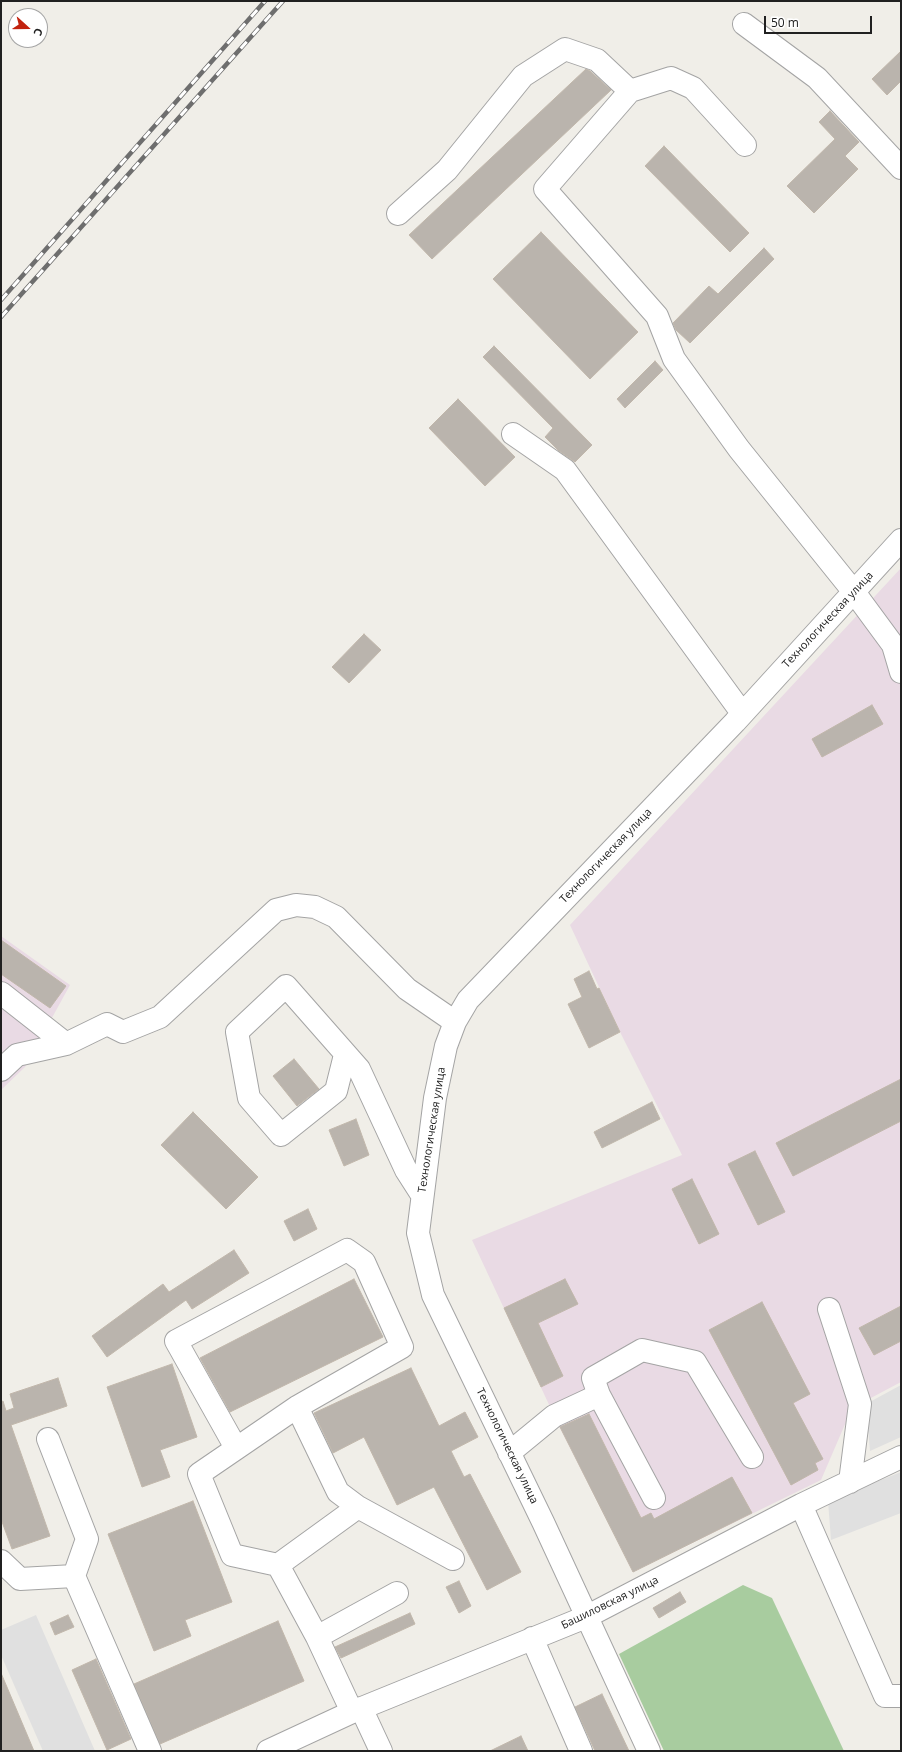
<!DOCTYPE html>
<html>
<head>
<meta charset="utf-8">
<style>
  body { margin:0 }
  #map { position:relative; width:902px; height:1752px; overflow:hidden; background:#f0eee8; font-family:"Open Sans",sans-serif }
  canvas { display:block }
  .frame { position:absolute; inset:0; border:2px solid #202020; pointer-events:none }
  .north { position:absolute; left:8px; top:8px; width:40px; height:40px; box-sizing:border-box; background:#fff; border:1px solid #a6a6a6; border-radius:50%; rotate:111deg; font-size:11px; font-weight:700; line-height:16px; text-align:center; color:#202020 }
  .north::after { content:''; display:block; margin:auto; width:14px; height:18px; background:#c2220e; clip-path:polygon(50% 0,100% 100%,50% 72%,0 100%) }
  .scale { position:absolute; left:764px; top:16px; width:108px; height:18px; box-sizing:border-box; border:2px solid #202020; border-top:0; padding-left:5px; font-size:12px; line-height:14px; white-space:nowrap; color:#202020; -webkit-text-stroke:3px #fff; paint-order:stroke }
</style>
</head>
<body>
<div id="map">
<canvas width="902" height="1752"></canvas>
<div class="frame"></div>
<div class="north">С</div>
<div class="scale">50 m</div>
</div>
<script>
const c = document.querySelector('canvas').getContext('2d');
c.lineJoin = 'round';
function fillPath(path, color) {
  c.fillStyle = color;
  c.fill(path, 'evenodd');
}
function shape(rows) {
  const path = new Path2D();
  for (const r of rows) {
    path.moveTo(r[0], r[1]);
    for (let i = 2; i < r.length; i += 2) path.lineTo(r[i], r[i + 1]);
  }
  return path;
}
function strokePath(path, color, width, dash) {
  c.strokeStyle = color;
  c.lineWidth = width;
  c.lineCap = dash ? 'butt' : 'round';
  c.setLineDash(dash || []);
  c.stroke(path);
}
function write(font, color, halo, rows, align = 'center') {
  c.font = font + ' "Open Sans",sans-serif';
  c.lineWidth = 3.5;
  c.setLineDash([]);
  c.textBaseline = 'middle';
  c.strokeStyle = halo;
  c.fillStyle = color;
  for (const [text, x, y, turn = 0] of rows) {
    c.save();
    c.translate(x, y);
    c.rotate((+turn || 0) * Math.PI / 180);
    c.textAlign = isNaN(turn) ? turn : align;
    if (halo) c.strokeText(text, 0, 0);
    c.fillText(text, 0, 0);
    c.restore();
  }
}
fillPath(shape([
  [901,568,901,1382,852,1408,821,1480,633,1572,559,1426,472,1240,682,1155,620,1032,570,925],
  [1,936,70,985,25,1067,1,1090]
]), '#e9dae4');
fillPath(shape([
  [743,1585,772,1598,844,1751,664,1751,619,1654]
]), '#a8cc9f');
fillPath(shape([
  [901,1385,901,1437,870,1451,866,1404],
  [901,1472,901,1513,831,1540,828,1501],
  [36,1615,95,1751,43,1751,1,1655,1,1630]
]), '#e0e0e0');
const building = shape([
  [901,51,901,81,887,95,872,79,901,51],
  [586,69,590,71,611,90,432,259,409,235,586,69],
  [830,111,859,142,845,156,858,169,814,213,787,186,835,139,819,122,830,111],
  [664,146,749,233,730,252,645,166,664,146],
  [541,232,638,332,590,379,493,279,541,232],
  [764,248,774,259,690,343,676,330,673,323,709,286,718,294,764,248],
  [494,346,592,445,575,462,559,451,545,437,553,428,483,357,494,346],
  [655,361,663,370,625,408,617,399,655,361],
  [458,399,515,457,485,486,429,428,458,399],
  [364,634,381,650,349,683,332,667,364,634],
  [872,705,883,724,822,757,812,739,872,705],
  [1,940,66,986,50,1008,1,974,1,940],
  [589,971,597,989,599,988,620,1032,589,1048,568,1004,582,997,574,979,589,971],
  [294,1059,319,1089,297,1106,273,1076,294,1059],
  [901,1079,901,1121,793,1176,776,1143,901,1079],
  [652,1102,660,1119,602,1148,594,1132,652,1102],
  [193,1112,258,1177,226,1209,161,1145,193,1112],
  [356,1119,369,1155,344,1166,329,1130,356,1119],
  [755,1151,785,1212,758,1225,728,1164,755,1151],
  [692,1179,719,1234,699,1244,672,1189,692,1179],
  [308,1209,317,1229,294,1241,284,1221,308,1209],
  [234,1250,249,1273,192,1309,186,1300,107,1357,92,1336,163,1284,169,1292,234,1250],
  [354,1279,383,1337,230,1412,200,1358,354,1279],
  [565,1279,578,1304,538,1323,563,1376,541,1387,504,1308,565,1279],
  [762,1302,810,1394,793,1403,823,1459,815,1463,818,1470,791,1485,709,1330,762,1302],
  [901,1306,901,1341,874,1355,859,1328,901,1306],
  [172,1364,197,1437,160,1450,170,1477,142,1487,107,1387,172,1364],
  [411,1368,439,1426,465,1412,478,1437,451,1451,464,1477,470,1474,521,1572,487,1590,434,1487,397,1505,364,1437,333,1453,314,1413,411,1368],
  [58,1378,67,1406,11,1425,50,1536,12,1549,1,1519,1,1402,3,1401,6,1411,14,1408,10,1394,58,1378],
  [589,1414,641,1518,651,1513,654,1519,732,1477,752,1513,633,1572,560,1427,589,1414],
  [193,1501,232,1602,185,1620,191,1636,154,1651,108,1534,193,1501],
  [459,1581,471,1606,459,1613,446,1587,459,1581],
  [680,1592,686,1602,659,1618,653,1608,680,1592],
  [410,1613,415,1624,341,1658,335,1647,410,1613],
  [68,1615,74,1627,55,1635,50,1623,68,1615],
  [278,1621,304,1681,160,1744,134,1684,278,1621],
  [96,1659,131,1739,107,1750,72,1670,96,1659],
  [1,1673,34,1751,1,1751,1,1673],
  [602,1694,629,1751,595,1751,575,1707,602,1694],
  [521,1736,528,1751,490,1751,521,1736]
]);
fillPath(building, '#bab4ad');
strokePath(building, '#c1b7ab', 1);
const minor = shape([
  [744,24,817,78,901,168],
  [630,91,545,189,657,316,674,359,739,449,854,592,893,645,901,672],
  [398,214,447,170,523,76,565,49,597,60,630,91,671,78,693,88,745,145],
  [513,434,565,470,742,713],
  [1,993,66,1044],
  [345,1055,336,1091,281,1135,249,1098,237,1032,286,986,359,1069,406,1170,422,1195],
  [1,1070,17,1055,66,1044,107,1024,123,1032,160,1017,276,910,296,905,315,907,336,917,407,989,455,1022],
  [829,1309,860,1404,850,1482],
  [599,1395,654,1498],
  [236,1448,176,1341,347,1250,364,1262,402,1347,297,1407,199,1474,232,1555,278,1565,317,1637,352,1712],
  [509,1453,554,1416,599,1395,593,1378,642,1350,695,1362,752,1457],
  [801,1505,885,1696,901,1696],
  [358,1507,453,1559],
  [1,1561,20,1579,74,1576,87,1539,48,1439],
  [278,1565,358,1507,338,1492,297,1407],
  [20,1579,74,1576,150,1751],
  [317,1637,397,1593],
  [532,1638,581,1751],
  [361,1708,381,1751],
  [268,1751,352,1712,586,1617,801,1505,901,1457],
  [649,1751,543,1522,433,1295,418,1233,435,1098,446,1046,455,1022,468,1000,735,722,901,540]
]);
strokePath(minor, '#a4a4a4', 24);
strokePath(minor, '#fff', 22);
const rail = shape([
  [1,300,265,1],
  [1,317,283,1]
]);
strokePath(rail, '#6e6e6e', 4.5);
strokePath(rail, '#fff', 3, [9]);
write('11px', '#202020', '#fff', [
  ["Технологическая улица",828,620,-47],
  ["Технологическая улица",606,856,-46],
  ["Технологическая улица",432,1130,-81],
  ["Технологическая улица",507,1446,64],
  ["Башиловская улица",610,1603,-26]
]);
</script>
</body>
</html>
